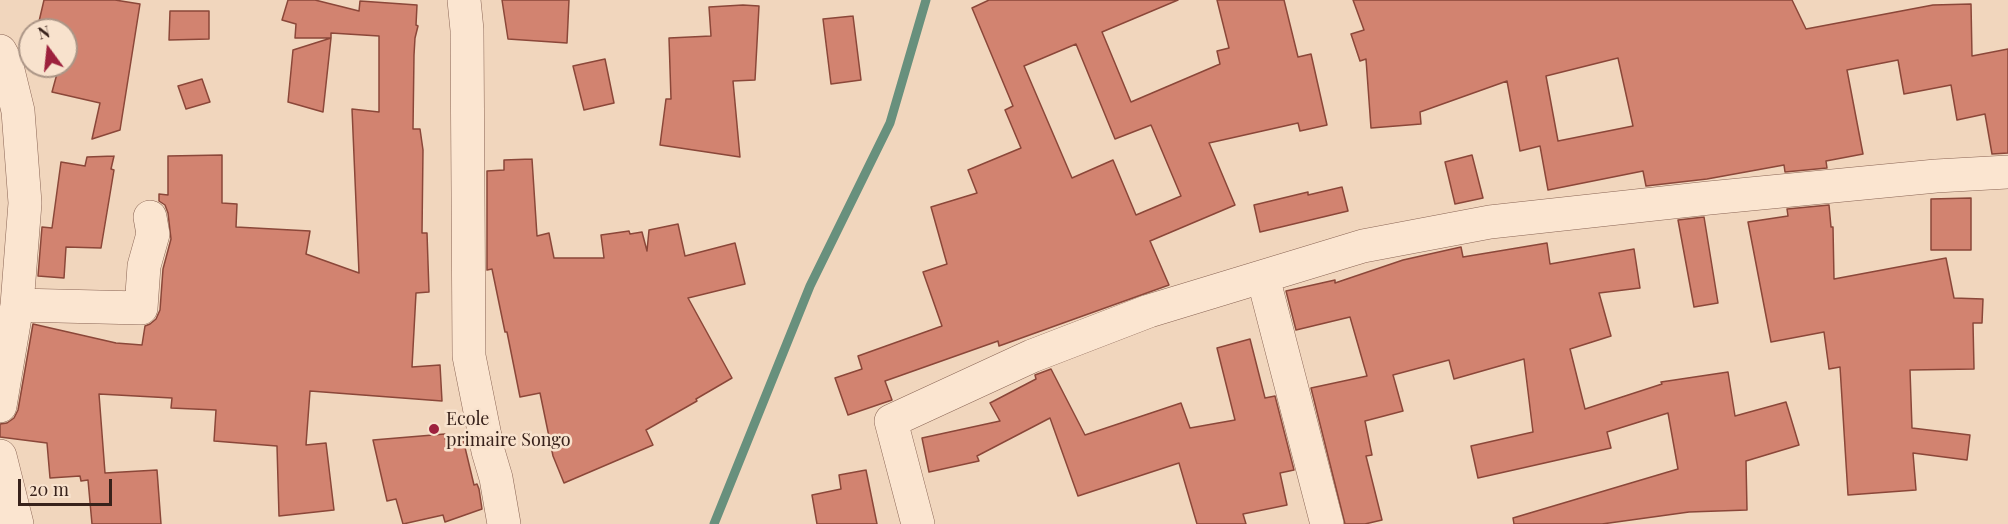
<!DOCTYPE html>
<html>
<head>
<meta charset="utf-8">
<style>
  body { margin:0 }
  #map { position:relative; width:2008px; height:524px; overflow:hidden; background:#f1d6bd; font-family:"Playfair Display",serif }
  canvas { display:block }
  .north { position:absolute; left:18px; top:18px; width:60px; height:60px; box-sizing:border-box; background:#f8e2cd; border:2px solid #ab9586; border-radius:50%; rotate:345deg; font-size:16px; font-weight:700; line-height:24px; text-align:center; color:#38221b }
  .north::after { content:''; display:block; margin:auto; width:21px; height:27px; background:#9d213d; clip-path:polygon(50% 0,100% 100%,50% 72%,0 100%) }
  .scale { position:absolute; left:18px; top:479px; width:94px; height:27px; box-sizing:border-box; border:3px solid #38221b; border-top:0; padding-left:8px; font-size:18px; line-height:21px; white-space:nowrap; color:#38221b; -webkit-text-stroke:4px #f8e2cd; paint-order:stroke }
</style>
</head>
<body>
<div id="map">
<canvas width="2008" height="524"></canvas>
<div class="north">N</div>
<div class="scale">20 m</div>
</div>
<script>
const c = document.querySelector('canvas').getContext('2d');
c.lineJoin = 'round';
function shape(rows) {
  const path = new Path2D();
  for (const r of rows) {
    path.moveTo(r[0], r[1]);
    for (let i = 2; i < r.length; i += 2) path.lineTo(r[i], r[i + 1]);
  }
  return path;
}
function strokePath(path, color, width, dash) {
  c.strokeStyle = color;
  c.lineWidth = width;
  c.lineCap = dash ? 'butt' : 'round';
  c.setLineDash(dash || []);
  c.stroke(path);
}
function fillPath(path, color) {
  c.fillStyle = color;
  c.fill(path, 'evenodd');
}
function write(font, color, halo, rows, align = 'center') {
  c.font = font + ' "Playfair Display",serif';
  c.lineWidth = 5;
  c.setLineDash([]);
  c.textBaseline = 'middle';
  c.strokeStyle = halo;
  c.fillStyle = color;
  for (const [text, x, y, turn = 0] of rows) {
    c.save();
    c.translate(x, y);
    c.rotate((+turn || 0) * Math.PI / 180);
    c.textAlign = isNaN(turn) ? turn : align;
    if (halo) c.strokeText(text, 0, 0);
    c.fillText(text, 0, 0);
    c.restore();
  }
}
strokePath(shape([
  [714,524,810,286,890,123,926,0]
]), '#68907d', 9);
const building = shape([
  [44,0,115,0,140,4,120,130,92,139,100,103,52,92,58,70,41,66,66,66,66,30,37,30,44,0],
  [288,0,315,0,359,11,360,1,417,5,416,25,418,26,415,38,414,55,413,129,420,129,423,150,422,233,427,233,429,292,416,293,412,367,440,365,442,401,310,391,306,445,326,443,334,510,279,516,277,446,214,441,216,410,171,408,172,398,99,394,105,473,157,470,161,524,92,524,88,480,81,481,80,476,50,478,47,443,0,437,0,424,7,423,14,418,18,410,33,324,116,343,142,345,145,326,150,324,156,319,160,310,163,269,171,239,168,213,165,205,159,201,159,194,168,195,168,156,222,155,222,203,237,204,236,227,310,231,306,254,359,273,352,109,379,112,379,36,331,33,331,38,295,38,296,24,282,20,288,0],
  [502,0,569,0,567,43,508,39,502,0],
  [989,0,1178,0,1102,32,1131,102,1220,64,1217,51,1229,48,1217,0,1284,0,1298,57,1311,54,1327,125,1300,131,1298,123,1209,143,1235,205,1150,241,1169,285,999,346,998,341,885,381,892,400,848,415,835,378,862,369,858,356,942,326,923,272,947,264,931,207,977,193,968,170,1021,148,1005,110,1013,106,972,8,989,0],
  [1076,44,1115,139,1151,125,1181,196,1136,215,1113,160,1072,178,1024,66,1076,44],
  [1353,0,1792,0,1806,29,1933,5,1971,4,1972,56,2008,49,2008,153,1992,154,1985,114,1957,120,1951,85,1904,94,1898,60,1847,70,1863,154,1826,161,1827,168,1785,172,1784,165,1707,179,1646,186,1643,171,1548,190,1540,146,1520,151,1507,81,1420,112,1421,124,1371,128,1366,59,1360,61,1351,34,1364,30,1353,0],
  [1618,58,1633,126,1558,141,1546,76,1618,58],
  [743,5,759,6,755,80,733,81,740,157,660,145,666,99,671,99,669,38,711,36,709,7,743,5],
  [170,11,209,11,209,39,169,40,170,11],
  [853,16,861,80,831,84,823,19,853,16],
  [331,38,323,112,288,102,293,50,331,38],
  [605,59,614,103,584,110,573,66,605,59],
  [202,79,210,102,186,109,178,86,202,79],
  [1472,155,1483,198,1455,204,1445,162,1472,155],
  [114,156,111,169,114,170,101,248,66,247,64,278,38,276,42,227,52,228,61,162,85,166,87,157,114,156],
  [532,159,537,236,549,233,554,258,604,258,601,235,629,231,630,234,642,232,647,251,649,230,678,224,685,256,735,243,745,284,688,298,732,378,696,399,697,401,646,430,653,445,564,483,553,456,540,393,520,397,507,332,505,332,492,269,487,270,487,171,504,170,504,160,532,159],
  [1342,187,1348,211,1260,232,1254,205,1308,192,1308,195,1342,187],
  [1971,198,1971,250,1931,250,1931,199,1971,198],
  [1829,205,1831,227,1833,227,1834,279,1946,258,1954,298,1983,299,1982,323,1973,323,1974,369,1910,370,1912,428,1970,435,1967,460,1913,453,1916,490,1848,495,1840,367,1829,369,1824,332,1771,342,1748,222,1788,216,1787,209,1829,205],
  [1704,217,1718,303,1694,307,1678,220,1704,217],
  [1547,243,1550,264,1634,249,1640,288,1599,293,1611,336,1570,349,1585,409,1662,384,1661,382,1728,372,1735,416,1786,402,1799,445,1746,461,1747,510,1689,512,1602,524,1514,524,1513,518,1678,469,1668,413,1607,432,1611,448,1478,478,1471,446,1533,432,1524,359,1454,379,1449,360,1393,375,1403,411,1365,421,1372,455,1366,456,1382,520,1365,524,1345,524,1311,388,1367,376,1350,317,1296,330,1286,291,1335,280,1335,283,1403,260,1461,247,1463,257,1547,243],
  [1250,339,1265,398,1275,396,1294,470,1280,473,1287,505,1243,514,1246,524,1197,524,1179,463,1078,496,1050,418,977,456,979,461,929,472,922,438,1000,421,990,403,1036,379,1035,375,1051,369,1085,435,1181,403,1190,428,1235,420,1217,348,1250,339],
  [445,434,445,439,462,435,474,485,477,484,479,489,482,509,445,522,443,515,403,524,396,499,387,501,373,440,445,434],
  [866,470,877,524,817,524,812,495,841,489,839,475,866,470]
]);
fillPath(building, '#d28370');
strokePath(building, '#8b4739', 1.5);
const street = shape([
  [464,0,467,30,469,356,488,451,496,478,504,524],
  [0,51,6,62,18,111,25,203,17,305,0,406],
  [1263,277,1327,524],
  [17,305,141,308,144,266,153,234,150,217],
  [0,456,17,524],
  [918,524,891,421,1032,356,1149,311,1363,246,1490,222,1709,198,1936,176,2008,172]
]);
strokePath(street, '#8a6555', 34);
strokePath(street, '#fbe5d0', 33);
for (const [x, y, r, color] of [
  [434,429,6,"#9d213d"]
]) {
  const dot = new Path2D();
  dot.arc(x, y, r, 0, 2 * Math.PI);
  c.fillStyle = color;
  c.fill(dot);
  strokePath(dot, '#f8e2cd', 2);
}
write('18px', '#38221b', '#f8e2cd', [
  ["Ecole",446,419],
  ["primaire Songo",446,440]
], 'left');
</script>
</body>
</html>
